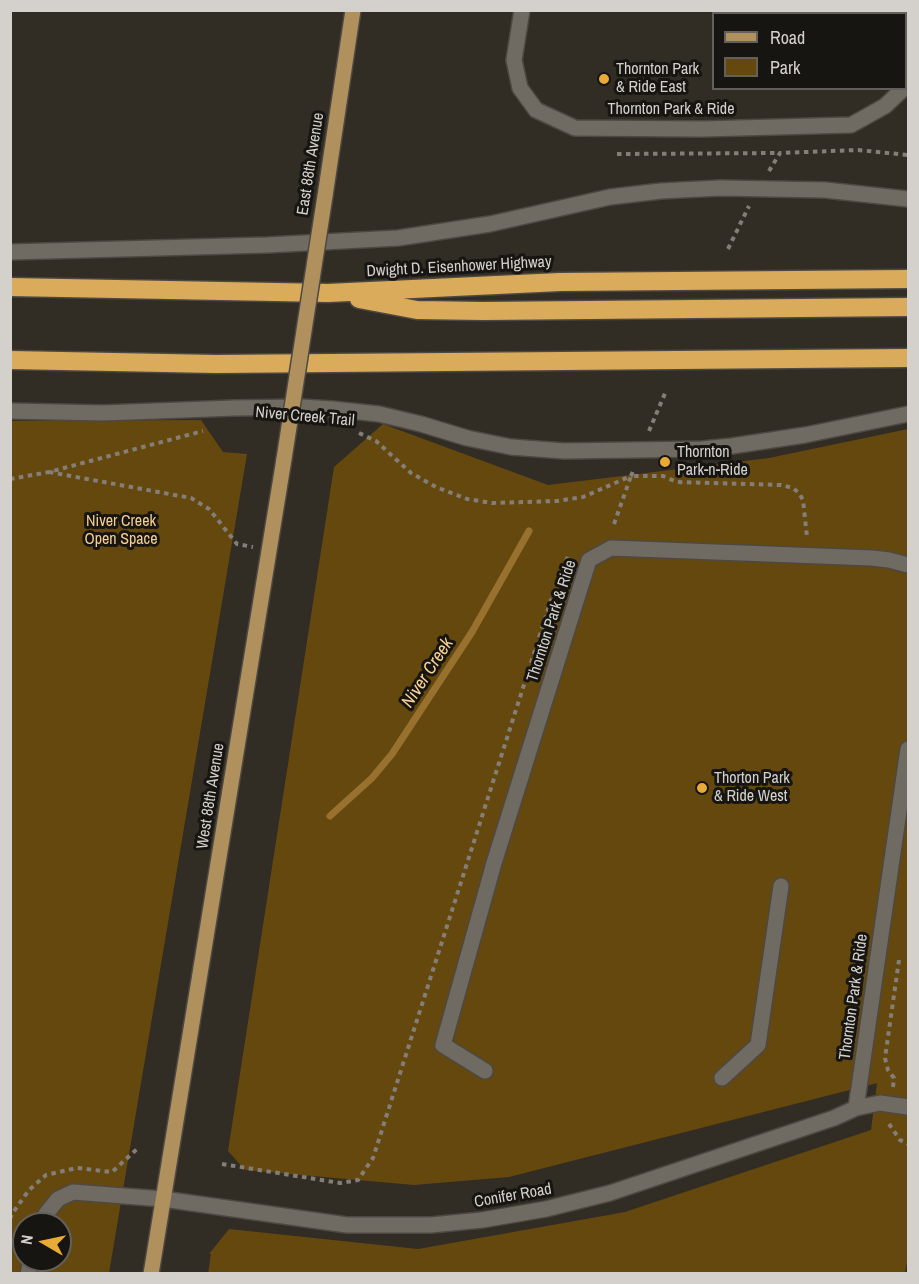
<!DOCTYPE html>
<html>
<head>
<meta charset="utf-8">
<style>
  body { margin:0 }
  #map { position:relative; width:919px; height:1284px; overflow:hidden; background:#312c24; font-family:"Archivo Narrow",sans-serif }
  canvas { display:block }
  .frame { position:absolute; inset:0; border:12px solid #d4d1cc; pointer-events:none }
  .legend { position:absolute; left:712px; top:12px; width:195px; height:78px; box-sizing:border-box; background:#171511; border:2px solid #63605c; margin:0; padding:8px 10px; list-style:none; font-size:18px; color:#d4d1cc }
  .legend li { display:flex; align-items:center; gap:12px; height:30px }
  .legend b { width:30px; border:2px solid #63605c }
  .north { position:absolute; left:12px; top:1212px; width:60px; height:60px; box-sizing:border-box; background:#171511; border:2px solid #63605c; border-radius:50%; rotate:279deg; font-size:16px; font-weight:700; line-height:24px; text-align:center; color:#d4d1cc }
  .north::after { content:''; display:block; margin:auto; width:21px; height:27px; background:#e8ab37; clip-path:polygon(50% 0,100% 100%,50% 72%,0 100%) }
</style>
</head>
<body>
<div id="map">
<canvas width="919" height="1284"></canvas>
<div class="frame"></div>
<ul class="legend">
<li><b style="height:8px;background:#b0915e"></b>Road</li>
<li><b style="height:16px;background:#65480e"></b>Park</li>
</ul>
<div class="north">N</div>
</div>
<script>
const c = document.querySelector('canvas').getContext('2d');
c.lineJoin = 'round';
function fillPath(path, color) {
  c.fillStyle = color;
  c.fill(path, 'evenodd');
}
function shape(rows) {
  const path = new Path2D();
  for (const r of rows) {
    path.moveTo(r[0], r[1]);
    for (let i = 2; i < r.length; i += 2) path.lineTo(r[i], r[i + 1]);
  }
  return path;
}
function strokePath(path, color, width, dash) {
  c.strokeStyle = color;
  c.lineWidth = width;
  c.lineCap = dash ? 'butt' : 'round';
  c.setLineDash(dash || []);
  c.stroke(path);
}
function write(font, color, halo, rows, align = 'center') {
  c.font = font + ' "Archivo Narrow",sans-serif';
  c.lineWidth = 6;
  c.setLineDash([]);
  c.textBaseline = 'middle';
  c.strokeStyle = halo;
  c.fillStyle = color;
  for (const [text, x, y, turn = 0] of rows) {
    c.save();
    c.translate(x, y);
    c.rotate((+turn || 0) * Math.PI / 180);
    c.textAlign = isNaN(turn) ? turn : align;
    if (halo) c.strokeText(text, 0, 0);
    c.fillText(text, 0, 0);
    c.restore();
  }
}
fillPath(shape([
  [201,420,223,452,247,454,109,1273,11,1273,10,421],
  [24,1224,60,1224,60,1260,24,1260],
  [383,424,548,485,769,458,908,429,908,1257,905,1273,208,1274,211,1254,209,1254,229,1229,418,1249,625,1212,871,1130,877,1083,509,1177,414,1185,245,1170,228,1151,334,467]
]), '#65480e');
strokePath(shape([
  [330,816,372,778,392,754,472,632,529,531]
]), '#97712d', 7);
const minor = shape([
  [522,10,514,60,520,88,536,110,575,128,702,129,851,125,885,106,904,88],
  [10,252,267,245,398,238,490,224,610,197,661,191,720,188,825,190,908,199],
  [10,411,103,413,234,408,301,407,332,409,379,414,421,424,467,438,511,447,564,451,702,449,732,446,805,435,908,414],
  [485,1071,443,1045,494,863,589,560,611,548,872,558,889,560,908,565],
  [722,1078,758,1045,781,886],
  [856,1108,908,749],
  [41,1224,46,1214,58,1199,73,1192,163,1199,347,1225,431,1225,482,1220,546,1209,610,1193,834,1118,856,1108,880,1103,908,1107],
  [28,1274,31,1260]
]);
const major = shape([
  [325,196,353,10],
  [151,1274,284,459]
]);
const highway = shape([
  [10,287,328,293,560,282,908,279],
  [359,299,417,310,483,311,908,307],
  [10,360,216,364,908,358]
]);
strokePath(minor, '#4d4942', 18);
strokePath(major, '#4d4942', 18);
strokePath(highway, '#4d4942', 21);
strokePath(shape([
  [617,154,779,153],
  [769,171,780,153,858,150,908,155],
  [728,249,749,206],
  [649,431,666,391],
  [359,433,376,441,411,473,436,487,467,499,492,503,557,501,583,497,631,476,634,469],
  [49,472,191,498,209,509,237,544,253,547],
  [10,479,49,472,203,431],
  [614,524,631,476,663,476,677,482,781,485,793,488,799,493,803,500,807,537],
  [893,1087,894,1078,888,1070,885,1058,899,960],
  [889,1124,900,1140,908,1144],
  [222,1164,340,1183,358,1180,373,1158,559,575,568,557],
  [10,1219,12,1214,29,1190,46,1175,77,1168,112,1172,137,1149]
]), '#837f78', 4, [4.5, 4.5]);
strokePath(minor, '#706b62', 15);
strokePath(major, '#b0915e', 15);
strokePath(highway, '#daab5b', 18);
const majorBridge = shape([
  [284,459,325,196]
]);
strokePath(majorBridge, '#4d4942', 18, []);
strokePath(majorBridge, '#b0915e', 15);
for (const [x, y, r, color] of [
  [604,79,6,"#e8ab37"],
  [665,462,6,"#e8ab37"],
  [702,788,6,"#e8ab37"]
]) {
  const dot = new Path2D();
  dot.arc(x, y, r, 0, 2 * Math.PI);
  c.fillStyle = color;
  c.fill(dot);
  strokePath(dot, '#171511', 2);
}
write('16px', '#d4d1cc', '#171511', [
  ["Thornton Park",616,70],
  ["& Ride East",616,88],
  ["Thornton",677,453],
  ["Park-n-Ride",677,471],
  ["Thorton Park",714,779],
  ["& Ride West",714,797]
], 'left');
write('16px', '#d4d1cc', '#171511', [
  ["Thornton Park & Ride",671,110],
  ["East 88th Avenue",311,164,-81],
  ["Dwight D. Eisenhower Highway",459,267,-3],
  ["Niver Creek Trail",305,417,5],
  ["Thornton Park & Ride",552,621,-72],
  ["West 88th Avenue",211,796,-81],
  ["Thornton Park & Ride",854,997,-82],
  ["Conifer Road",513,1196,-10]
]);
write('16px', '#f6cf90', '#171511', [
  ["Niver Creek",121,522],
  ["Open Space",121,540]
]);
write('italic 18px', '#f8d293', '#171511', [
  ["Niver Creek",428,673,-57]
]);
</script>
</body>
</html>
